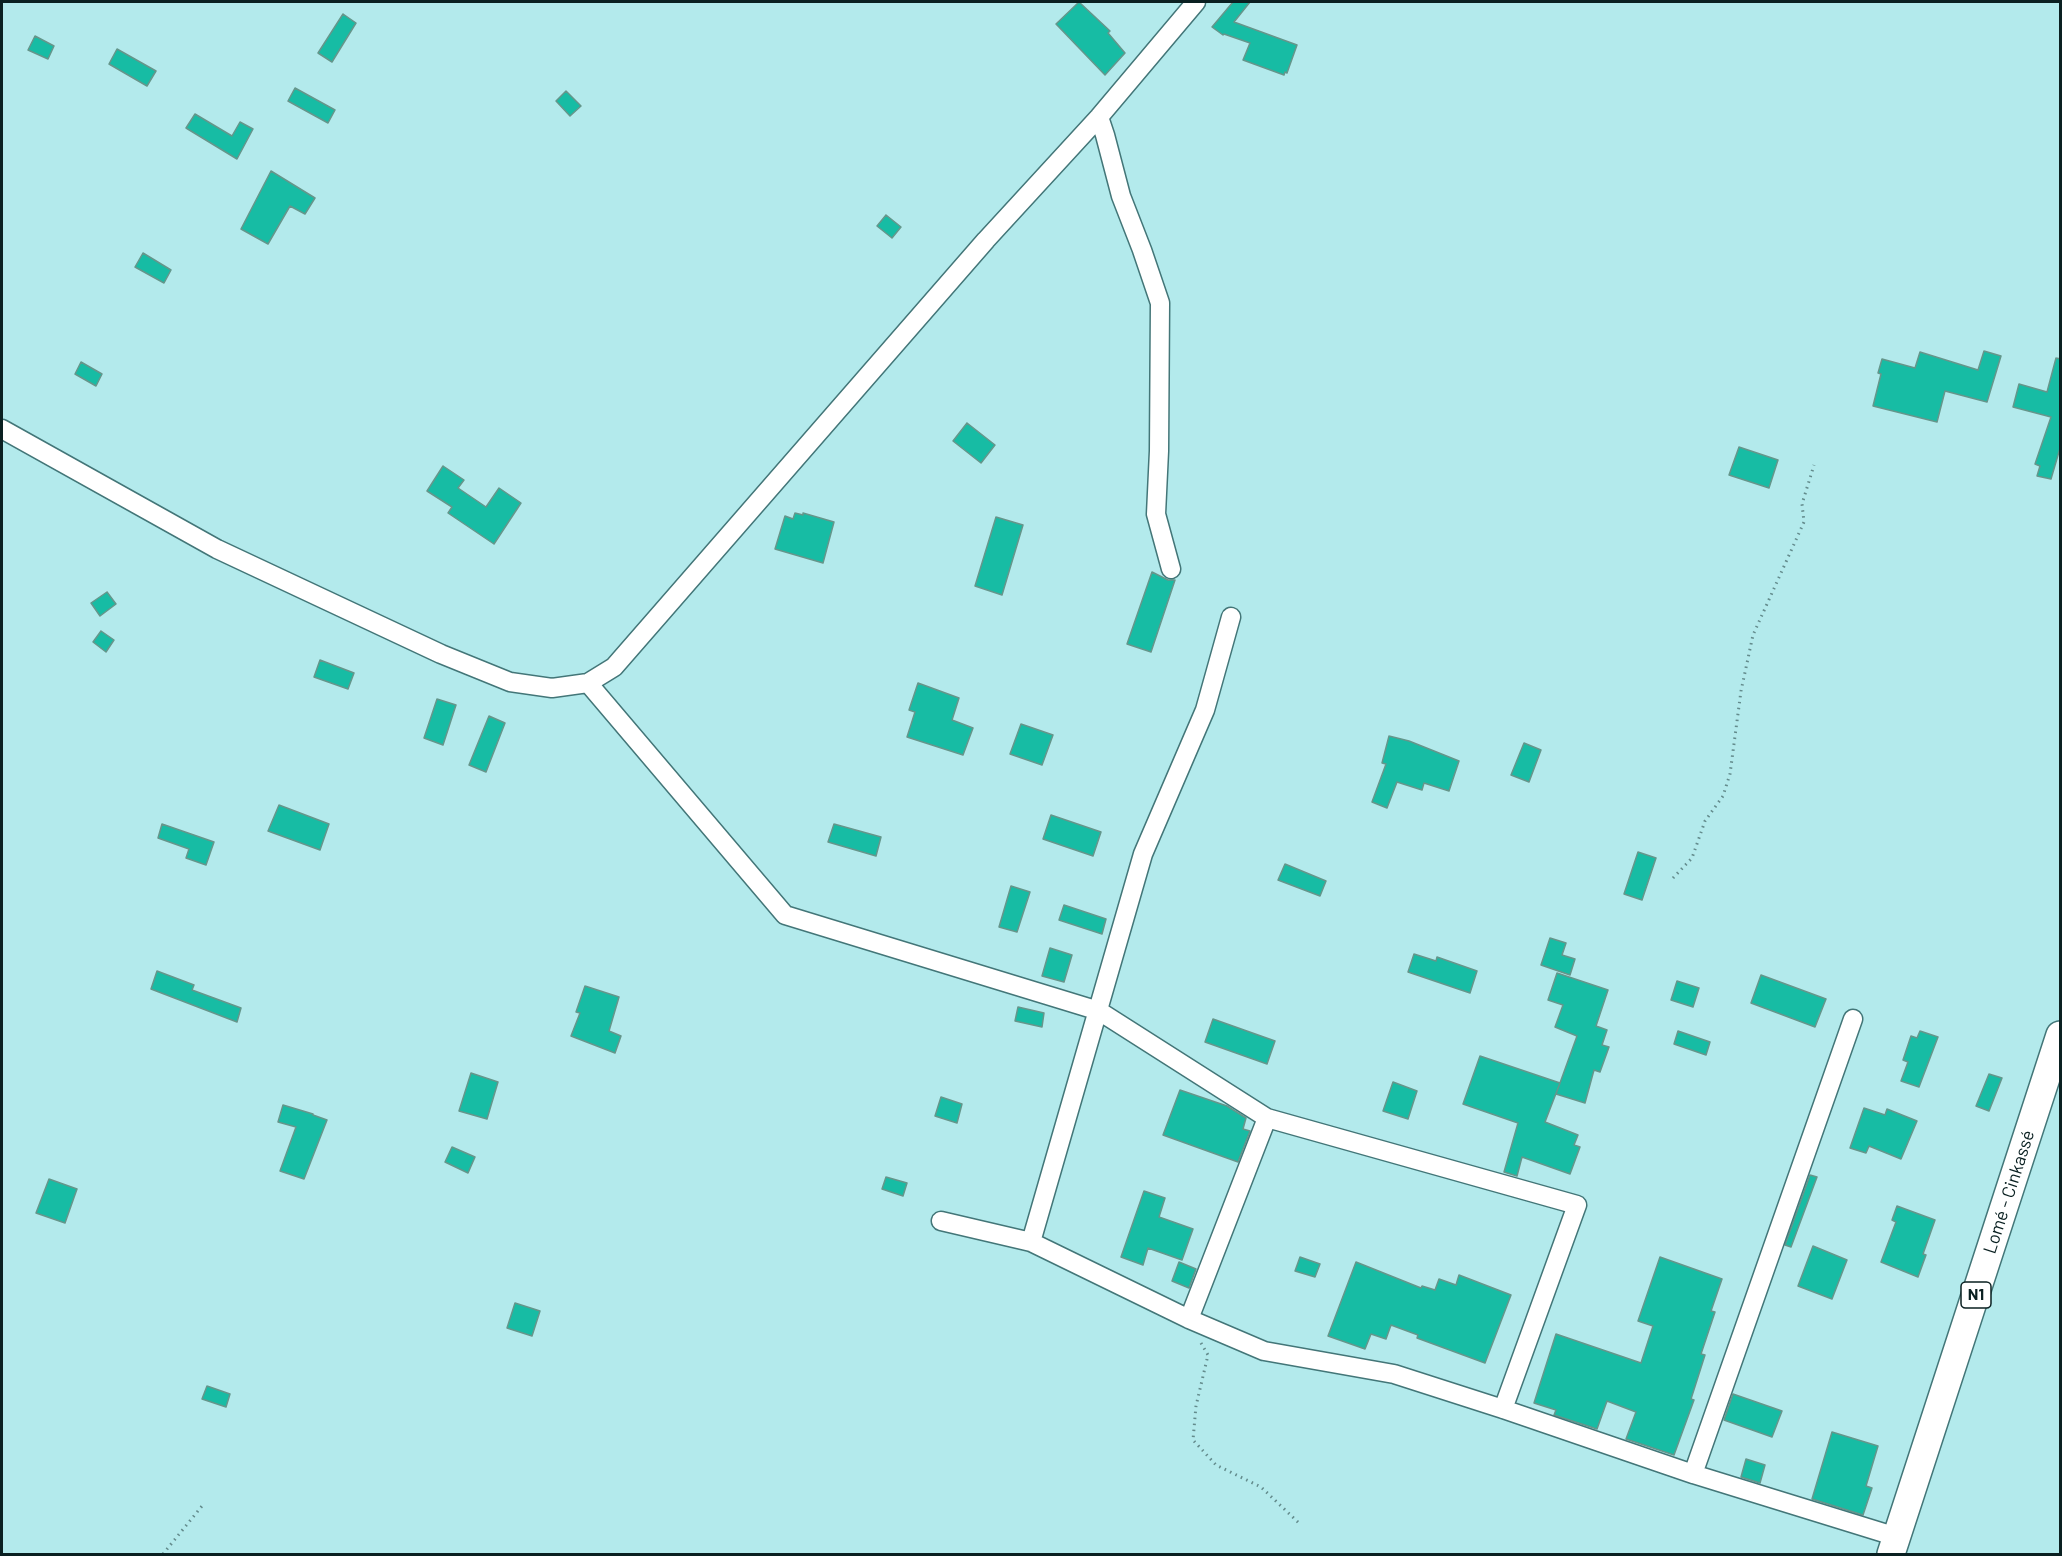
<!DOCTYPE html>
<html>
<head>
<meta charset="utf-8">
<style>
  body { margin:0 }
  #map { position:relative; width:2062px; height:1556px; overflow:hidden; background:#b3eaec; font-family:Barlow,sans-serif }
  canvas { display:block }
  .frame { position:absolute; inset:0; border:3px solid #0a2021; pointer-events:none }
</style>
</head>
<body>
<div id="map">
<canvas width="2062" height="1556"></canvas>
<div class="frame"></div>
</div>
<script>
const c = document.querySelector('canvas').getContext('2d');
c.lineJoin = 'round';
function fillPath(path, color) {
  c.fillStyle = color;
  c.fill(path, 'evenodd');
}
function shape(rows) {
  const path = new Path2D();
  for (const r of rows) {
    path.moveTo(r[0], r[1]);
    for (let i = 2; i < r.length; i += 2) path.lineTo(r[i], r[i + 1]);
  }
  return path;
}
function strokePath(path, color, width, dash) {
  c.strokeStyle = color;
  c.lineWidth = width;
  c.lineCap = dash ? 'butt' : 'round';
  c.setLineDash(dash || []);
  c.stroke(path);
}
function write(font, color, halo, rows, align = 'center') {
  c.font = font + ' Barlow,sans-serif';
  c.lineWidth = 5;
  c.setLineDash([]);
  c.textBaseline = 'middle';
  c.strokeStyle = halo;
  c.fillStyle = color;
  for (const [text, x, y, turn = 0] of rows) {
    c.save();
    c.translate(x, y);
    c.rotate((+turn || 0) * Math.PI / 180);
    c.textAlign = isNaN(turn) ? turn : align;
    if (halo) c.strokeText(text, 0, 0);
    c.fillText(text, 0, 0);
    c.restore();
  }
}
const building = shape([
  [1079,2,1110,31,1108,33,1125,53,1105,75,1056,24,1079,2],
  [1233,2,1250,2,1234,22,1297,45,1287,73,1285,72,1284,75,1243,60,1250,43,1224,34,1223,35,1212,27,1233,2],
  [343,14,356,23,332,62,318,53,343,14],
  [35,36,54,46,48,59,28,50,35,36],
  [117,49,156,71,147,86,109,64,117,49],
  [295,88,335,110,328,123,288,101,295,88],
  [566,91,581,106,570,116,556,101,566,91],
  [195,114,232,136,240,122,253,129,237,159,186,128,195,114],
  [271,171,315,198,305,214,290,206,268,244,241,229,271,171],
  [886,215,901,227,892,238,877,226,886,215],
  [143,253,171,270,164,283,135,267,143,253],
  [1984,351,2001,356,1987,402,1945,391,1937,422,1873,406,1881,374,1878,373,1882,359,1915,368,1920,352,1978,370,1984,351],
  [2056,358,2061,359,2061,445,2051,479,2037,476,2040,466,2035,464,2051,417,2013,407,2019,384,2047,392,2056,358],
  [81,362,102,374,96,386,75,374,81,362],
  [967,423,995,445,981,463,953,441,967,423],
  [1739,447,1778,460,1769,488,1729,475,1739,447],
  [443,466,464,480,458,488,486,507,499,488,521,503,494,544,448,513,452,507,427,491,443,466],
  [795,513,803,515,803,513,834,522,823,563,775,549,785,516,793,519,795,513],
  [996,517,1023,525,1002,595,975,586,996,517],
  [1152,572,1168,580,1175,580,1151,652,1127,644,1152,572],
  [107,592,116,604,100,616,91,603,107,592],
  [101,631,114,640,106,652,93,642,101,631],
  [320,660,354,673,348,689,314,677,320,660],
  [918,683,959,698,952,720,973,728,963,755,907,737,915,712,909,710,918,683],
  [437,699,456,705,443,745,424,738,437,699],
  [489,716,505,723,486,772,469,765,489,716],
  [1021,724,1053,735,1042,765,1010,754,1021,724],
  [1389,736,1409,741,1459,761,1449,791,1424,783,1422,790,1397,782,1387,808,1372,802,1386,764,1382,763,1389,736],
  [1524,743,1541,750,1529,782,1511,775,1524,743],
  [279,805,329,824,320,850,268,831,279,805],
  [1051,815,1101,832,1093,856,1043,839,1051,815],
  [162,824,214,842,206,865,186,858,189,849,158,838,162,824],
  [834,824,881,837,876,856,828,842,834,824],
  [1638,852,1656,858,1642,900,1624,894,1638,852],
  [1285,864,1326,881,1320,896,1278,880,1285,864],
  [1011,886,1030,892,1017,932,999,927,1011,886],
  [1064,905,1106,919,1102,934,1059,920,1064,905],
  [1550,938,1566,943,1562,955,1575,959,1570,975,1541,965,1550,938],
  [1050,948,1072,955,1064,982,1042,976,1050,948],
  [1414,954,1436,961,1437,957,1477,971,1470,993,1408,972,1414,954],
  [157,971,194,985,192,990,241,1008,237,1022,151,989,157,971],
  [1557,973,1608,990,1596,1026,1607,1030,1602,1045,1609,1047,1600,1072,1594,1070,1585,1103,1556,1094,1577,1036,1555,1027,1563,1005,1548,1000,1557,973],
  [1761,975,1826,999,1815,1027,1751,1003,1761,975],
  [1677,981,1699,988,1693,1007,1671,1000,1677,981],
  [585,986,619,997,609,1031,621,1036,615,1053,571,1036,580,1013,576,1012,585,986],
  [1018,1007,1044,1013,1042,1027,1015,1021,1018,1007],
  [1213,1019,1275,1041,1267,1064,1205,1042,1213,1019],
  [1678,1031,1710,1042,1706,1055,1674,1044,1678,1031],
  [1920,1031,1938,1037,1919,1087,1901,1081,1908,1062,1903,1060,1911,1036,1917,1038,1920,1031],
  [1480,1056,1560,1083,1545,1122,1578,1135,1574,1145,1580,1147,1570,1174,1522,1157,1517,1176,1504,1172,1518,1123,1463,1104,1480,1056],
  [471,1073,498,1082,487,1119,459,1111,471,1073],
  [1989,1074,2002,1078,1989,1111,1976,1106,1989,1074],
  [1393,1082,1417,1091,1408,1119,1383,1111,1393,1082],
  [1180,1090,1227,1106,1246,1118,1243,1129,1250,1131,1238,1162,1163,1135,1180,1090],
  [941,1097,962,1104,957,1123,935,1116,941,1097],
  [283,1105,313,1114,313,1115,327,1120,304,1179,280,1171,296,1127,278,1122,283,1105],
  [1864,1108,1885,1115,1887,1109,1917,1121,1901,1159,1869,1146,1866,1153,1850,1148,1864,1108],
  [452,1147,475,1157,468,1173,445,1162,452,1147],
  [1810,1175,1817,1177,1791,1247,1785,1245,1810,1175],
  [886,1177,907,1183,903,1196,882,1189,886,1177],
  [49,1179,77,1189,65,1223,36,1213,49,1179],
  [1144,1191,1165,1198,1159,1217,1193,1229,1182,1260,1148,1248,1143,1265,1121,1257,1144,1191],
  [1897,1206,1935,1220,1923,1254,1926,1255,1918,1277,1881,1262,1896,1222,1892,1220,1897,1206],
  [1813,1246,1847,1260,1832,1299,1798,1286,1813,1246],
  [1300,1257,1320,1264,1315,1277,1295,1271,1300,1257],
  [1660,1257,1722,1279,1711,1311,1715,1312,1701,1354,1705,1355,1691,1399,1694,1400,1674,1455,1626,1439,1636,1412,1607,1401,1597,1429,1554,1415,1556,1410,1534,1403,1556,1334,1641,1363,1653,1326,1638,1321,1660,1257],
  [1179,1262,1196,1269,1189,1288,1172,1281,1179,1262],
  [1356,1262,1421,1288,1422,1286,1435,1290,1439,1279,1456,1285,1459,1275,1511,1295,1485,1363,1417,1338,1418,1335,1391,1325,1386,1339,1371,1334,1365,1349,1328,1336,1356,1262],
  [515,1303,540,1311,532,1336,507,1328,515,1303],
  [207,1386,230,1394,226,1407,202,1399,207,1386],
  [1733,1394,1782,1411,1772,1437,1724,1420,1733,1394],
  [1832,1432,1878,1446,1866,1486,1872,1488,1863,1515,1812,1499,1832,1432],
  [1746,1459,1765,1465,1760,1483,1741,1477,1746,1459]
]);
fillPath(building, '#17bca4');
strokePath(building, '#65968b', 1.5);
const minor = shape([
  [1099,117,1105,135,1121,196,1142,250,1160,303,1159,451,1156,514,1171,569],
  [2,429,217,549,441,654,510,682,552,688,588,683,614,667,986,240,1099,117,1196,2],
  [588,683,785,915,1099,1011,1267,1118,1577,1205,1503,1409],
  [941,1221,1031,1242,1189,1319,1264,1351,1394,1374,1503,1409,1693,1474,1897,1537],
  [1031,1242,1143,854,1205,710,1231,617],
  [1189,1319,1267,1118],
  [1693,1474,1853,1019]
]);
const highway = shape([
  [1891,1554,2060,1035]
]);
strokePath(minor, '#437678', 21);
strokePath(highway, '#437678', 30);
strokePath(shape([
  [1673,878,1692,858,1705,821,1723,796,1730,774,1741,691,1753,635,1804,522,1802,504,1814,465],
  [1201,1343,1208,1355,1196,1406,1193,1440,1216,1465,1261,1487,1300,1524],
  [163,1554,202,1506]
]), '#638b8c', 3, [1.5, 4.5]);
strokePath(minor, '#fff', 18);
strokePath(highway, '#fff', 27);
for (const [x, y, w] of [
  [1976,1295,30]
]) {
  const box = new Path2D();
  box.roundRect(x - w / 2, y - 13, w, 26, 4.5);
  c.fillStyle = '#fff';
  c.fill(box);
  strokePath(box, '#0a2021', 1.5);
}
write('bold 16px', '#0a2021', null, [
  ["N1",1976,1295]
]);
write('18px', '#0a2021', '#fff', [
  ["Lomé - Cinkassé",2009,1192,-72]
]);
</script>
</body>
</html>
